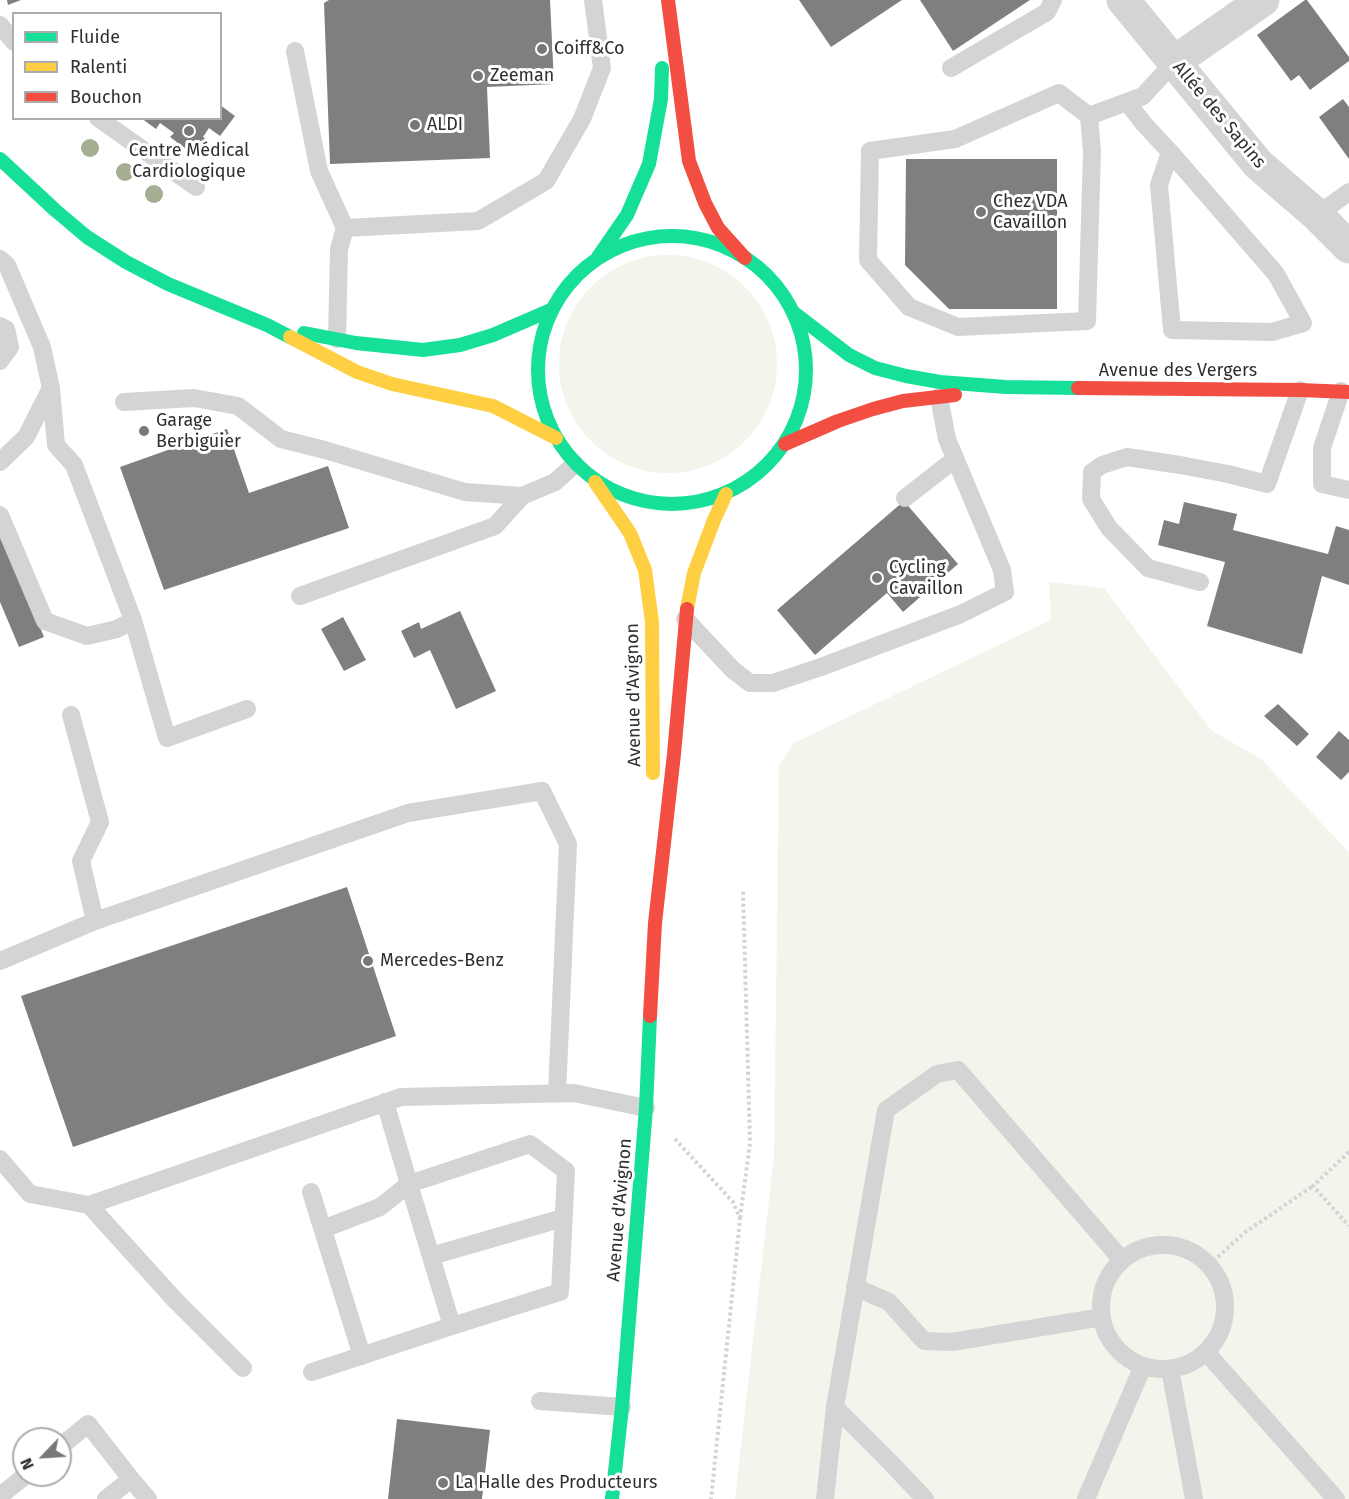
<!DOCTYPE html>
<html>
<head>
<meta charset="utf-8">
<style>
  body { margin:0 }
  #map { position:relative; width:1349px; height:1499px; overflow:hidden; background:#fff; font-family:"Fira Sans",sans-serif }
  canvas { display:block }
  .legend { position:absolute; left:12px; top:12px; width:210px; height:108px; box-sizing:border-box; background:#fff; border:2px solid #acacac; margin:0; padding:8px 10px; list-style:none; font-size:18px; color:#2f2f2f }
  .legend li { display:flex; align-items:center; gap:12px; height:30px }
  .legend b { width:30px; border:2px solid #acacac }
  .north { position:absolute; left:12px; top:1427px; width:60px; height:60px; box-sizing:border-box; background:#fff; border:2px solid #acacac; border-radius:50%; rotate:245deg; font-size:16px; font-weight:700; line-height:24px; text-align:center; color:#2f2f2f }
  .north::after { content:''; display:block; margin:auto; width:21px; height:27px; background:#787878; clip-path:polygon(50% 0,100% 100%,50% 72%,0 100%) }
</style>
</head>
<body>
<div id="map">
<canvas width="1349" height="1499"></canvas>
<ul class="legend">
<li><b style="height:8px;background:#16e098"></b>Fluide</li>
<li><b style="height:8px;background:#ffcf43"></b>Ralenti</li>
<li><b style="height:8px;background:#f24e42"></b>Bouchon</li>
</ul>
<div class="north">N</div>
</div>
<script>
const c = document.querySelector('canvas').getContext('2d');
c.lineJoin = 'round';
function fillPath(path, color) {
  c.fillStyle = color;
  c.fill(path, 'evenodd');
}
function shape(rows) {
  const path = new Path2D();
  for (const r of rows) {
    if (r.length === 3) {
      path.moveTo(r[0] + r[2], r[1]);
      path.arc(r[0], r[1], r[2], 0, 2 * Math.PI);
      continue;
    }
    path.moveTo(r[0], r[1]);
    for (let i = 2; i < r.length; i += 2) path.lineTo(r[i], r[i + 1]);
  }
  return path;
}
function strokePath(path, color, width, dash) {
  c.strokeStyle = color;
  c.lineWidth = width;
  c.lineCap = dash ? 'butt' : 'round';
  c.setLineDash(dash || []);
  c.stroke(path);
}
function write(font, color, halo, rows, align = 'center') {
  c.font = font + ' "Fira Sans",sans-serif';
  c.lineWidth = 6;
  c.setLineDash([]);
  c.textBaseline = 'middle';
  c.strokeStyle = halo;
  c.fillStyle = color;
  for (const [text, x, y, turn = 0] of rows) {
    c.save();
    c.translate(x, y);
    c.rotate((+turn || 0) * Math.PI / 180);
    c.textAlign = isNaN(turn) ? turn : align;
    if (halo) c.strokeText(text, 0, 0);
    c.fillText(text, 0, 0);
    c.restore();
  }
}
fillPath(shape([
  [668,364,109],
  [1049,582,1104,588,1212,731,1260,758,1349,852,1349,1499,735,1499,774,1156,779,765,794,743,1051,620]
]), '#f2f5ec');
fillPath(shape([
  [7,0,21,0,8,5],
  [329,0,550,0,554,84,487,87,490,158,330,164,324,3],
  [799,0,902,0,831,47],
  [920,0,1030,0,953,51],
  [1305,0,1307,0,1349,57,1349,61,1310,90,1299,75,1291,81,1257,35],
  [1343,99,1349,107,1349,159,1319,117],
  [220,105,235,116,220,136,209,128,203,137,209,141,197,157,170,137,174,133,160,123,156,129,141,118,220,118],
  [906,159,1057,159,1057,309,949,309,905,265],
  [227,429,249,493,328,466,349,528,164,590,120,467],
  [904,501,958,564,903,612,887,593,815,655,777,610],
  [1184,502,1237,514,1233,530,1328,554,1336,526,1349,530,1349,585,1322,576,1302,654,1207,626,1225,562,1158,545,1164,520,1179,524],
  [0,531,44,637,19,647,0,602],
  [460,611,496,691,456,709,430,650,414,658,401,631,419,622,421,629],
  [343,617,366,660,344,671,321,629],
  [1278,704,1309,734,1297,746,1264,716],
  [1339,731,1349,740,1349,772,1341,780,1316,757],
  [347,887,396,1036,73,1147,21,996],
  [397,1419,490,1430,482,1499,388,1499]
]), '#7f7f7f');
strokePath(shape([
  [675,1139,733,1202,740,1219,711,1499],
  [1349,1152,1313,1186,1349,1226],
  [740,1218,750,1143,743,891],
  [1209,1265,1244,1233,1313,1186]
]), '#d4d4d4', 4, [3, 3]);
strokePath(shape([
  [0,25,14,42],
  [295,51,319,171,345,228,478,221,546,181,582,119,602,68,593,0],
  [951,68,1047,12,1053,0],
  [1127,102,1144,124,1170,152,1276,274,1303,323,1272,332,1172,330,1159,185,1170,152],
  [1089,116,1092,151,1087,321,958,327,909,307,868,260,870,151,955,139,1059,93,1089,116,1143,96,1174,62],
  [98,118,196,187],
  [1317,215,1349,192],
  [0,259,7,265,42,347,51,388,26,437,0,462],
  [0,326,6,329,10,347,0,361],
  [337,339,339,249,345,228],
  [51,388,56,445,74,465,133,620,167,738,247,709],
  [1341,391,1322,448,1322,484,1349,490],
  [124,402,194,398,238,406,281,439,325,450,465,492,522,496,555,482,575,464],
  [905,498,955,459],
  [0,515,45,621,87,636,117,629,133,620],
  [1200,582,1148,568,1109,528,1091,499,1092,472,1102,465,1127,457,1180,465,1228,474,1267,484,1300,390],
  [300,596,495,526,522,496],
  [685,619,733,670,750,683,773,683,821,667,961,614,1005,592,1002,570,947,439,939,397],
  [71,715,100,822,81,861,95,921],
  [0,961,95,921,408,813,542,791,568,844,557,1094],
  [0,1159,30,1194,89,1205,401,1097,574,1093,646,1108],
  [311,1192,362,1356],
  [89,1205,175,1300,243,1368],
  [323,1229,380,1207,409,1184,530,1144,566,1171,560,1292,452,1326,409,1184,385,1102],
  [1163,1307,62],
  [431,1256,563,1218],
  [855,1287,889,1302,924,1341,952,1342,1102,1317],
  [1206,1352,1336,1499],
  [1170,1369,1194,1499],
  [312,1372,452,1326],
  [540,1401,622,1407],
  [835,1407,890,1462,925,1499],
  [60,1447,88,1424,131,1479,106,1499],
  [131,1479,148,1499],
  [0,1496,26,1475],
  [825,1499,835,1407,886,1110,937,1074,958,1070,1122,1260],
  [1086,1499,1143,1366]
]), '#d4d4d4', 18);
strokePath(shape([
  [1123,0,1258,164,1317,215,1349,247],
  [1174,62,1263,0]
]), '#d4d4d4', 33);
strokePath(shape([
  [0,159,55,210,87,237,126,262,168,284,267,325,290,337],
  [672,370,134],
  [598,257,627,215,649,164,661,99,662,68],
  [793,312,849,355,875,368,906,376,940,382,1006,387,1078,388],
  [304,333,356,343,423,350,460,345,493,335,551,310],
  [612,1499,622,1407,646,1108,650,1016]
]), '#16e098', 14);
strokePath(shape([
  [290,337,357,372,392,384,493,406,556,438],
  [595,482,630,533,645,570,652,622,653,773],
  [687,609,694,573,714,520,726,494]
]), '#ffcf43', 14);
strokePath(shape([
  [668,0,689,161,705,203,718,228,745,258],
  [1078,388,1300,390,1349,392],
  [785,444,838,421,873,409,903,401,955,395],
  [650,1016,655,923,674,754,687,609]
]), '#f24e42', 14);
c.fillStyle = '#a3ae93';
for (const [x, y] of [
  [90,148],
  [125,172],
  [154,194]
]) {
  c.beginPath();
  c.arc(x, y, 9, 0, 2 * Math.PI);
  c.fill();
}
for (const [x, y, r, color] of [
  [542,49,6,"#787878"],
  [478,76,6,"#787878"],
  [415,125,6,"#787878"],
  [189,131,6,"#787878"],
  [981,212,6,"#787878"],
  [144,431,6,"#787878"],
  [877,578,6,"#787878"],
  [368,961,6,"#787878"],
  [443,1483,6,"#787878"]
]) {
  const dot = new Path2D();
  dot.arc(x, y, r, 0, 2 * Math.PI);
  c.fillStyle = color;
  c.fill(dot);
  strokePath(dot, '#fff', 2);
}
write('18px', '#2f2f2f', '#fff', [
  ["Coiff&Co",554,49],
  ["Zeeman",490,76],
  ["ALDI",427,125],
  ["Centre Médical",189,151,"center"],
  ["Cardiologique",189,172,"center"],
  ["Chez VDA",993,202],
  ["Cavaillon",993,223],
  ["Garage",156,421],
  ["Berbiguier",156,442],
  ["Cycling",889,568],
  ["Cavaillon",889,589],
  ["Mercedes-Benz",380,961],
  ["La Halle des Producteurs",455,1483]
], 'left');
write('18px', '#2f2f2f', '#fff', [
  ["Allée des Sapins",1219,115,50],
  ["Avenue des Vergers",1178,371],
  ["Avenue d'Avignon",634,695,-91],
  ["Avenue d'Avignon",620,1210,-85]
]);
</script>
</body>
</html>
